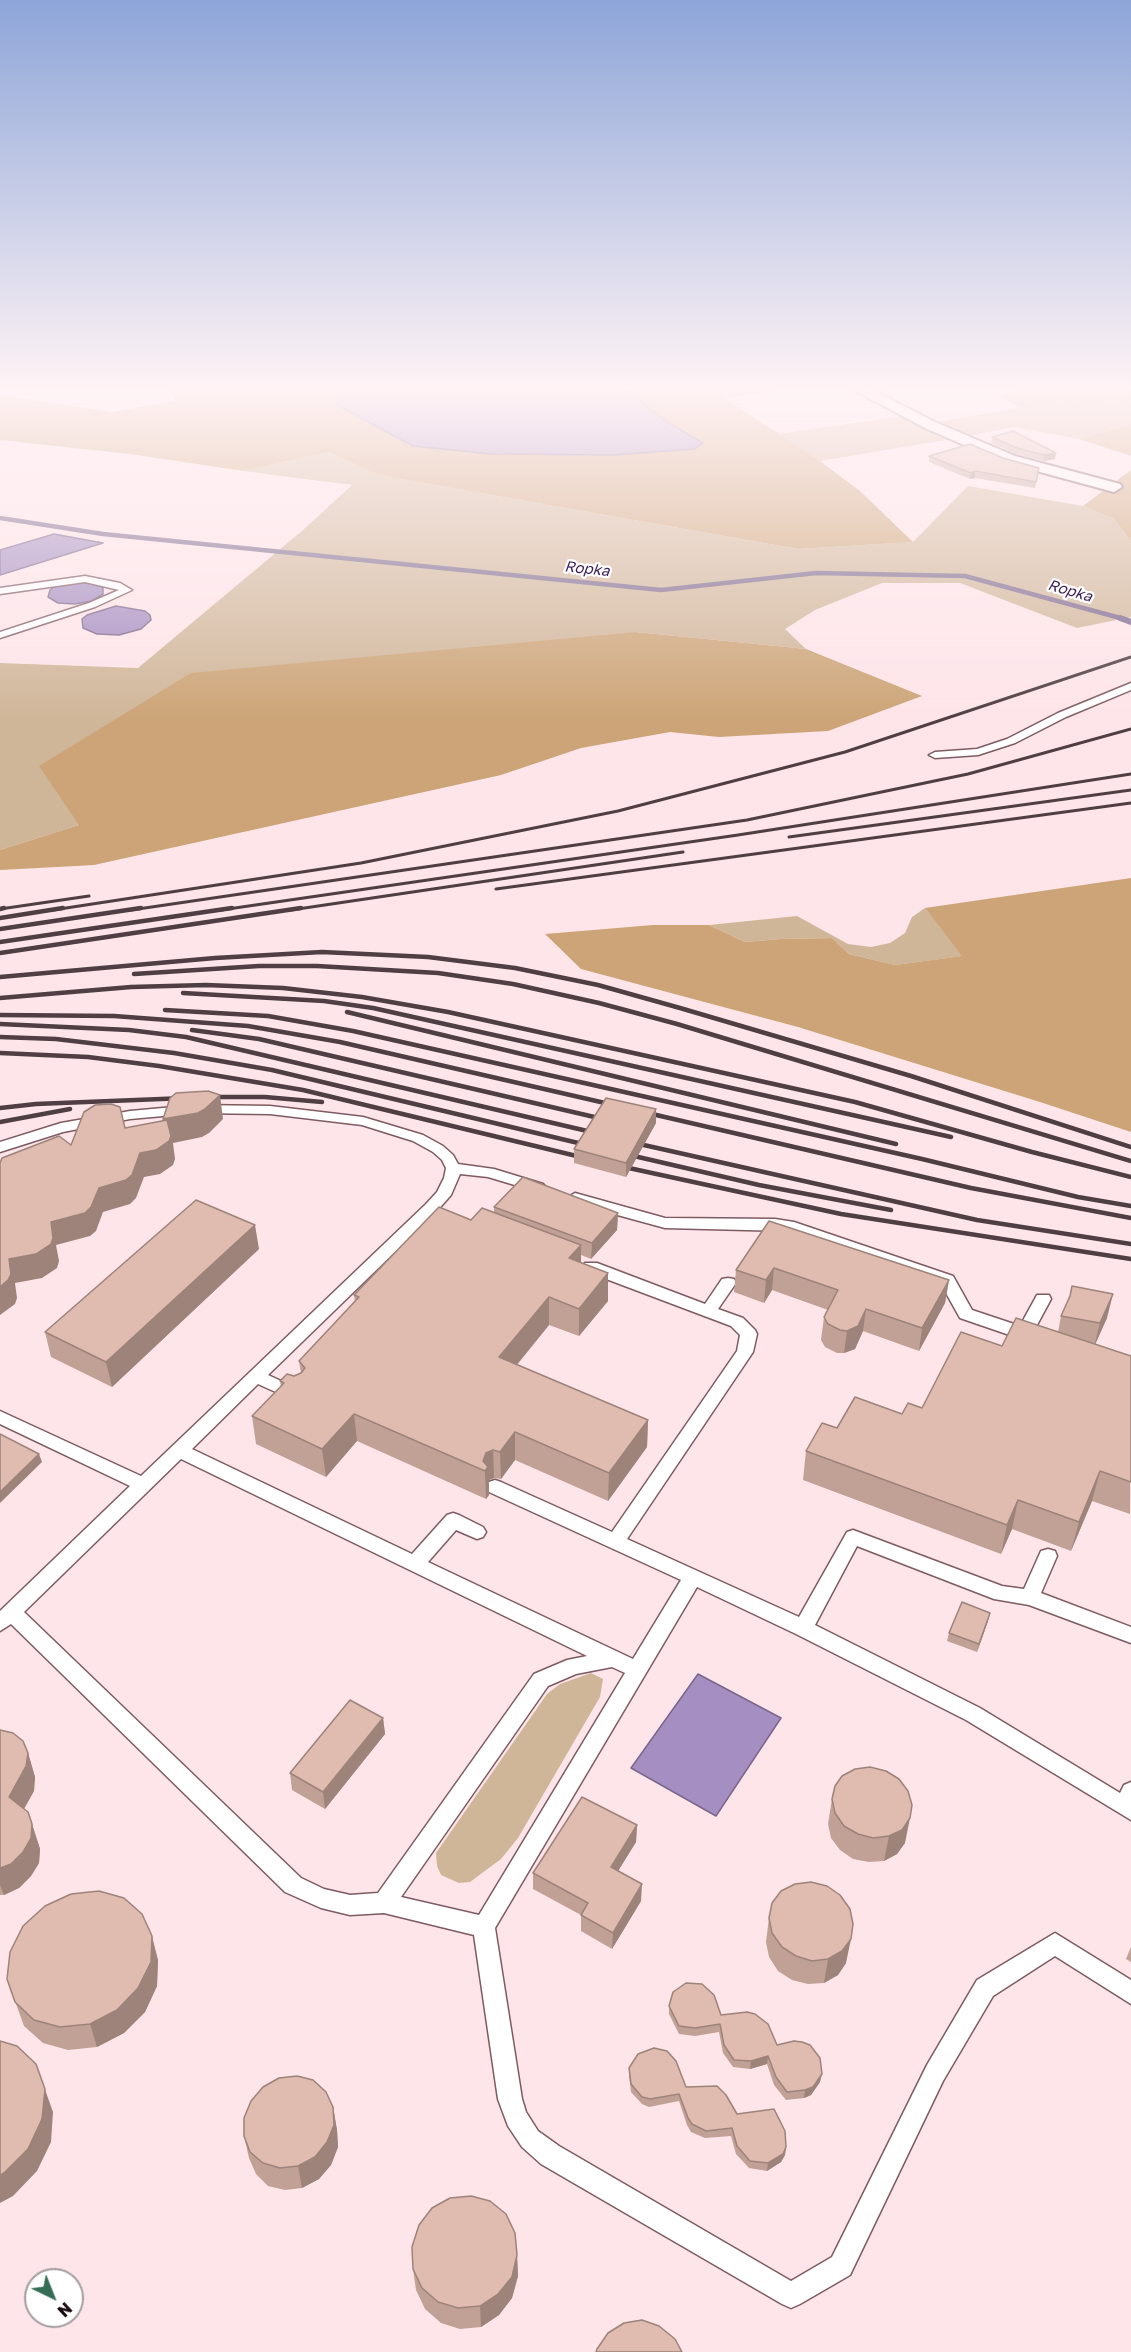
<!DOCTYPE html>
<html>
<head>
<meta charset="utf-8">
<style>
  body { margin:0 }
  #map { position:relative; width:1131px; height:2352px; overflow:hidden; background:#fee5e9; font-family:"Golos Text",sans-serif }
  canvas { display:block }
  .north { position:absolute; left:24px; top:2268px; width:60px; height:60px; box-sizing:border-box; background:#fff; border:2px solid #a39e9f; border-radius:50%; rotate:137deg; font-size:16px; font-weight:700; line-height:24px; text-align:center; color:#190c0f }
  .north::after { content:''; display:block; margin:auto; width:21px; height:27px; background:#356d54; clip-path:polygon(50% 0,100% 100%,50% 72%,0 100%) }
</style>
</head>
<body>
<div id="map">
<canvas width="1131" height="2352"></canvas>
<div class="north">N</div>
</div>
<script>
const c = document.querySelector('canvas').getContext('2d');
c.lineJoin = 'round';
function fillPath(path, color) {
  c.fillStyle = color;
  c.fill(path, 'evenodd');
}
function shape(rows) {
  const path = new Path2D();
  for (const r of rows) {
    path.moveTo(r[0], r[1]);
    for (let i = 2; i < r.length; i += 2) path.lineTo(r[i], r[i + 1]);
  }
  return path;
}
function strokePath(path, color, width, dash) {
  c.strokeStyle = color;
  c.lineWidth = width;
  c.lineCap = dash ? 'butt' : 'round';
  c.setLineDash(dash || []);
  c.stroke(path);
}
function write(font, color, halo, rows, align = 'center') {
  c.font = font + ' "Golos Text",sans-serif';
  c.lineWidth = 4.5;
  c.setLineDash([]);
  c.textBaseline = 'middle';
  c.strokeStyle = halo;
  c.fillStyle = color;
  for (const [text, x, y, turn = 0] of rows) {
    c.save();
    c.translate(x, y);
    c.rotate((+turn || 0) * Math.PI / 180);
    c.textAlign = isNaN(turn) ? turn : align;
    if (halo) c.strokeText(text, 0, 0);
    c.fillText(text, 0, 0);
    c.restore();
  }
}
fillPath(shape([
  [1060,401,1073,408,1114,401,1131,408,1131,424,1079,439,1013,427,963,437,932,423],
  [903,416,952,439,820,461,777,434],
  [329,452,378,475,798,549,913,542,968,486,1083,506,1114,519,1131,541,1131,617,1077,628,960,583,882,583,815,610,785,629,806,649,636,632,79,825,0,850,0,663,138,668,303,530,352,485,243,471],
  [925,908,963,956,895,965,849,954,832,938,781,939,745,942,709,925,797,916,848,944,871,947,890,943,905,933,912,917],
  [591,1673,603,1679,600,1697,518,1838,501,1859,470,1882,459,1883,441,1875,437,1866,436,1853,547,1694,560,1684]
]), '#d0b699');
fillPath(shape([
  [170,390,338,390,337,405,413,446,703,443,672,425,625,390,785,390,724,398,820,461,860,491,913,542,798,549,378,475,329,452,243,471,130,454,0,440,0,395,112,412,175,401],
  [1025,390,1131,390,1131,408,1114,401,1073,408,1060,401,1021,408,998,395],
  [1131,424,1131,456,1079,439],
  [1131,470,1131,541,1114,519,1083,506],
  [636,632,806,649,922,696,828,731,719,737,670,732,581,748,501,775,94,865,0,870,0,850,79,825,39,766,191,673],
  [1131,878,1131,1132,1040,1102,798,1027,581,969,545,934,653,925,709,925,745,942,781,939,832,938,849,954,895,965,962,956,925,908]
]), '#cca477');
const water = shape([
  [338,390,625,390,672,425,703,443,695,449,614,455,491,454,413,446,337,405,338,390],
  [54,534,103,543,0,575,0,550,54,534],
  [82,581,103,587,103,594,92,601,75,604,58,603,48,597,50,590,55,586,82,581],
  [116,606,145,611,150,615,151,620,141,629,119,635,97,634,83,628,82,619,87,615,116,606],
  [698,1674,781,1718,716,1816,631,1768,698,1674]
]);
fillPath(water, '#a58ec1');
strokePath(water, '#7b678c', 1.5);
strokePath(shape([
  [0,518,103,534,661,590,816,573,965,576,1124,619]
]), '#7b678c', 4.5);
strokePath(shape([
  [1120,618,1131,622]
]), '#7b678c', 6);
const lane = shape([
  [85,576,120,583,132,590,95,607,0,638,0,632,89,603,119,590,85,582,0,594,0,588,85,576],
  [1131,683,1131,690,1066,717,1015,743,978,755,935,758,929,755,935,752,977,749,1007,739,1058,713,1131,683],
  [196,1105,270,1106,363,1117,423,1135,443,1146,453,1155,458,1164,494,1169,543,1184,546,1187,538,1192,488,1177,460,1174,451,1195,436,1212,268,1375,303,1391,306,1395,303,1399,297,1401,291,1399,258,1384,192,1449,412,1554,447,1515,453,1513,459,1515,483,1527,486,1532,483,1537,477,1539,456,1530,428,1562,633,1659,681,1580,489,1492,486,1487,489,1482,495,1480,501,1482,612,1532,737,1351,740,1335,731,1326,585,1271,583,1267,585,1263,597,1263,705,1304,722,1279,728,1278,734,1279,736,1283,718,1309,743,1318,755,1330,757,1334,753,1352,627,1539,799,1617,847,1532,853,1530,1002,1586,1024,1589,1041,1551,1048,1549,1055,1551,1057,1556,1041,1593,1131,1627,1131,1643,1029,1605,994,1599,857,1546,815,1625,980,1708,1120,1793,1124,1785,1131,1782,1131,1820,966,1720,796,1634,697,1587,495,1928,522,2099,526,2112,538,2131,559,2146,791,2281,832,2257,927,2065,977,1980,1055,1933,1131,1980,1131,2004,1055,1956,993,1996,943,2081,850,2275,800,2304,791,2308,782,2304,541,2164,522,2147,508,2126,498,2099,474,1935,384,1913,350,1915,321,1908,285,1892,11,1624,0,1631,0,1611,130,1486,0,1424,0,1411,141,1476,426,1204,437,1192,444,1178,446,1168,442,1160,433,1152,413,1141,362,1125,270,1114,196,1113,130,1119,63,1132,0,1152,0,1142,61,1123,130,1111,196,1105],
  [181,1459,587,1656,567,1660,534,1674,378,1893,350,1895,324,1889,301,1878,24,1612,181,1459],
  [612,1667,625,1673,479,1915,401,1897,548,1686,576,1674,612,1667],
  [575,1193,665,1218,775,1219,794,1222,953,1276,972,1310,1020,1326,1037,1295,1049,1295,1051,1299,1030,1338,1024,1340,960,1318,941,1284,787,1231,665,1228,570,1202,567,1198,575,1193]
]);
const street = shape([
  [854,390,873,390,935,422,1015,456,1120,484,1122,487,1114,492,1003,462,925,428,854,390]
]);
strokePath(lane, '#7e5b61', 3);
strokePath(street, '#7e5b61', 4);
fillPath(lane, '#fff');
fillPath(street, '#fff');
strokePath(shape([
  [789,837,1131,790],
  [496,889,1131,803],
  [0,909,89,896],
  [53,910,361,863,618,811,845,752,1131,657],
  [131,910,747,820,968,774,1131,729],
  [221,910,738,835,1131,774],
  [291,910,683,852]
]), '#4f3f42', 3);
strokePath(shape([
  [0,909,4,908],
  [0,918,63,908],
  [0,929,141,908],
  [0,942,232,908],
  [0,953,301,908],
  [134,974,259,966,317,966,438,973,513,984,599,1003,677,1024,1131,1161],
  [0,977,215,958,322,952,428,957,515,968,598,985,680,1008,911,1076,1131,1147],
  [183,993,324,1001,373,1008,951,1137],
  [0,998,131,987,206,985,283,988,362,997,448,1012,855,1102,1032,1152,1131,1177],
  [165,1010,268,1016,353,1031,922,1159,1078,1197,1131,1206],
  [347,1012,896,1144],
  [0,1015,114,1016,248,1026,340,1042,618,1106],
  [0,1024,129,1030,186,1037,600,1134],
  [192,1030,259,1039,603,1119],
  [0,1037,56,1039,174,1053,272,1070,595,1147],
  [0,1053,88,1057,159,1066,303,1090,589,1159],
  [0,1108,36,1104,211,1097,265,1097,322,1102],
  [639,1111,971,1188,1131,1218],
  [0,1122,70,1109],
  [626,1141,977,1220,1131,1244],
  [621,1153,759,1185,891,1210],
  [615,1165,841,1214,1131,1259]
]), '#4f3f42', 4.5);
fillPath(shape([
  [992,437,1055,459,1044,461,1016,454,991,443],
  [929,456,1003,458,1039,468,1035,488,975,478,970,479,929,462],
  [656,1109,656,1123,626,1177,574,1163,574,1149],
  [494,1207,618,1213,617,1230,591,1259,581,1255,581,1263,608,1273,608,1301,579,1336,549,1325,517,1365,648,1420,647,1447,608,1501,515,1460,501,1479,494,1478,489,1480,489,1495,486,1499,357,1441,326,1477,256,1444,252,1416,281,1387,280,1381,301,1373,299,1361,355,1302,354,1295,471,1220,494,1213],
  [769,1221,949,1280,945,1303,919,1351,863,1331,855,1349,844,1353,837,1353,825,1347,821,1340,824,1317,828,1310,772,1290,764,1303,734,1292,736,1270],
  [259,1249,112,1387,51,1357,45,1332],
  [1072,1286,1107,1318,1095,1344,1131,1356,1130,1514,1092,1501,1071,1551,1012,1529,1001,1554,803,1480,806,1451,837,1428,902,1414,922,1408,1002,1346,1058,1332,1061,1316,1069,1300],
  [988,1621,977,1652,947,1641,949,1633],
  [383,1718,385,1734,325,1809,292,1790,290,1773],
  [0,1730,28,1753,35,1777,34,1791,24,1809,32,1824,40,1849,39,1863,31,1876,19,1888,4,1895,0,1895],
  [832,1799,905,1843,897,1854,884,1861,869,1862,853,1859,840,1850,831,1838,828,1824],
  [637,1825,636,1842,618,1871,641,1901,612,1949,581,1931,581,1915,533,1889,533,1873],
  [769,1918,846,1963,838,1975,824,1983,808,1984,792,1980,778,1971,769,1957,766,1942],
  [1131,1947,1131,1962,1126,1959],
  [158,1960,157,1986,145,2012,124,2033,97,2047,68,2050,43,2043,24,2026,7,1979],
  [669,2006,721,2015,777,2045,820,2082,811,2095,804,2098,786,2100,774,2085,767,2064,750,2069,733,2067,723,2053,719,2032,695,2036,679,2034,669,2014],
  [629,2068,686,2087,737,2114,786,2147,785,2155,781,2162,767,2171,749,2168,736,2154,731,2136,705,2138,691,2132,687,2125,679,2101,649,2107,642,2104,631,2092,629,2076],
  [333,2107,337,2130,338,2147,331,2165,319,2179,302,2188,285,2190,268,2186,256,2174,249,2158,244,2136],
  [517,2255,518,2276,512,2298,499,2315,481,2327,460,2329,441,2323,425,2309,416,2290,413,2269]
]), '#c1a196');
fillPath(shape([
  [1056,453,1055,459,1044,461,1044,455],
  [975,471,975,478,970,479,971,473],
  [220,1095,223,1119,209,1133,202,1137,173,1143,175,1159,173,1165,160,1174,144,1177,136,1198,130,1204,103,1212,96,1231,90,1236,56,1245,59,1261,57,1268,42,1278,15,1283,17,1298,15,1304,0,1315,0,1287,9,1259,51,1222,99,1188,140,1153,167,1143,163,1119],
  [656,1109,656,1123,626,1177,626,1163],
  [618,1213,617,1230,591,1259,592,1243],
  [255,1225,259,1249,112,1387,106,1362],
  [581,1245,581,1272,569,1258],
  [774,1268,772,1290,764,1303,766,1280],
  [608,1273,608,1301,579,1336,579,1309],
  [949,1280,945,1303,919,1351,922,1328],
  [1113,1294,1107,1318,1094,1347,1100,1323],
  [549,1297,549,1325,500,1385,499,1357],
  [866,1309,863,1331,855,1349,844,1353,847,1331],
  [354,1414,357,1441,326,1477,322,1449],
  [648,1420,647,1447,608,1501,609,1473],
  [515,1432,515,1460,501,1479,500,1452],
  [493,1450,494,1478,489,1480,489,1495,486,1499,485,1471,483,1461,486,1453],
  [39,1454,42,1462,0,1503,0,1492],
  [1100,1471,1092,1501,1071,1551,1079,1522],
  [1018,1500,1012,1529,1001,1554,1007,1525],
  [990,1613,988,1621,977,1652,979,1644],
  [383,1718,385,1734,325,1809,323,1792],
  [28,1753,35,1777,34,1791,17,1821,9,1797],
  [910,1818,905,1843,897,1854,884,1861,889,1836],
  [32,1824,40,1849,39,1863,31,1876,19,1888,4,1895,0,1885,0,1868],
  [637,1825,636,1842,610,1884,611,1867],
  [642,1884,641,1901,612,1949,613,1933],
  [152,1936,158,1960,157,1986,145,2012,124,2033,97,2047,90,2024],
  [851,1939,846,1963,838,1975,824,1983,828,1959],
  [768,2056,767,2064,750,2069,751,2061],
  [36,2064,53,2112,51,2142,37,2171,13,2196,0,2203,0,2175],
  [822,2074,820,2082,811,2095,804,2098,805,2090],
  [333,2107,337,2130,338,2147,331,2165,319,2179,302,2188,298,2166],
  [786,2147,785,2155,781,2162,767,2171,768,2163],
  [517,2255,518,2276,512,2298,499,2315,481,2327,480,2306]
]), '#9d837a');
const building = shape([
  [1013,431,1056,453,1044,455,1017,448,992,437,1013,431],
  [970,444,1003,458,1039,468,1036,482,975,471,971,473,929,456,970,444],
  [208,1091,220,1095,205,1109,198,1113,163,1119,170,1098,176,1093,208,1091],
  [606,1098,656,1109,626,1163,574,1149,606,1098],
  [111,1104,120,1107,125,1128,167,1120,171,1136,169,1141,156,1150,140,1153,132,1175,126,1180,99,1188,91,1207,85,1213,51,1222,53,1238,51,1244,36,1254,9,1259,11,1274,8,1280,0,1287,0,1163,2,1158,59,1136,71,1145,84,1112,95,1105,111,1104],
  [523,1177,618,1213,592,1243,494,1207,523,1177],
  [196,1200,255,1225,106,1362,45,1332,196,1200],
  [439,1207,471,1220,482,1208,581,1245,569,1258,608,1273,579,1309,549,1297,499,1357,648,1420,609,1473,515,1432,500,1452,493,1450,486,1453,483,1461,488,1467,485,1471,354,1414,322,1449,252,1416,284,1383,280,1381,287,1374,294,1376,301,1373,305,1368,299,1361,359,1297,354,1295,439,1207],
  [769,1221,949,1280,922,1328,866,1309,858,1326,847,1331,840,1330,828,1324,824,1317,838,1290,774,1268,766,1280,736,1270,769,1221],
  [1072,1286,1113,1294,1100,1323,1061,1316,1070,1296,1072,1286],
  [1016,1318,1131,1356,1131,1482,1100,1471,1079,1522,1018,1500,1007,1525,806,1451,822,1423,837,1428,855,1397,902,1414,908,1403,922,1408,961,1332,1002,1346,1016,1318],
  [0,1434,39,1454,0,1492,0,1434],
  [962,1602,990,1613,979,1644,949,1633,962,1602],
  [350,1700,383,1718,323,1792,290,1773,350,1700],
  [0,1730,13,1733,23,1741,28,1753,26,1766,9,1797,28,1812,32,1824,31,1838,23,1852,11,1864,0,1868,0,1730],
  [870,1767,886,1771,899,1779,908,1791,912,1805,910,1818,902,1830,889,1836,873,1838,858,1834,844,1826,835,1813,832,1799,835,1786,842,1776,855,1769,870,1767],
  [582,1797,637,1825,611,1867,642,1884,613,1933,581,1915,588,1903,533,1873,582,1797],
  [811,1882,827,1886,840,1895,850,1909,853,1924,851,1939,842,1951,828,1959,812,1961,796,1956,782,1947,772,1933,769,1918,772,1903,781,1891,795,1884,811,1882],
  [99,1891,124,1898,142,1914,152,1936,151,1962,138,1988,117,2010,90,2024,60,2027,34,2020,15,2002,7,1979,10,1952,23,1926,45,1906,71,1894,99,1891],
  [686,1983,702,1984,714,1995,721,2015,747,2012,755,2014,768,2024,777,2045,794,2041,802,2042,810,2045,820,2058,822,2074,813,2087,805,2090,787,2092,776,2077,768,2056,751,2061,734,2060,724,2045,720,2024,695,2028,679,2026,669,2006,673,1992,686,1983],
  [0,2041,17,2046,36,2064,45,2089,42,2119,28,2149,4,2173,0,2175,0,2041],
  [654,2048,667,2051,676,2061,686,2087,717,2086,726,2095,737,2114,774,2109,785,2131,786,2147,783,2154,768,2163,750,2161,737,2146,732,2128,706,2131,692,2124,688,2118,679,2094,650,2099,642,2097,631,2084,629,2068,638,2054,654,2048],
  [297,2076,313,2080,326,2092,333,2107,334,2125,327,2142,315,2157,298,2166,280,2168,263,2163,250,2152,244,2136,244,2118,251,2101,263,2087,279,2078,297,2076],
  [471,2196,490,2201,506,2214,515,2233,517,2255,512,2277,498,2294,480,2306,458,2308,438,2302,422,2288,413,2269,412,2247,419,2225,432,2208,450,2198,471,2196],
  [642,2320,659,2326,675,2339,682,2352,596,2352,597,2349,608,2333,624,2323,642,2320]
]);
fillPath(building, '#e0bbaf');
strokePath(building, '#9d837a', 1.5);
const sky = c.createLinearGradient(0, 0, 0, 720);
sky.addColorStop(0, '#8da5d8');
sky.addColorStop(0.54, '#fff3f5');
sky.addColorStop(1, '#fff3f500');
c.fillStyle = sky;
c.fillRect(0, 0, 1131, 720);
write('italic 15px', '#3d1d5a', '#fff', [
  ["Ropka",587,569,6],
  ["Ropka",1070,591,16]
]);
</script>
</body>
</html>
